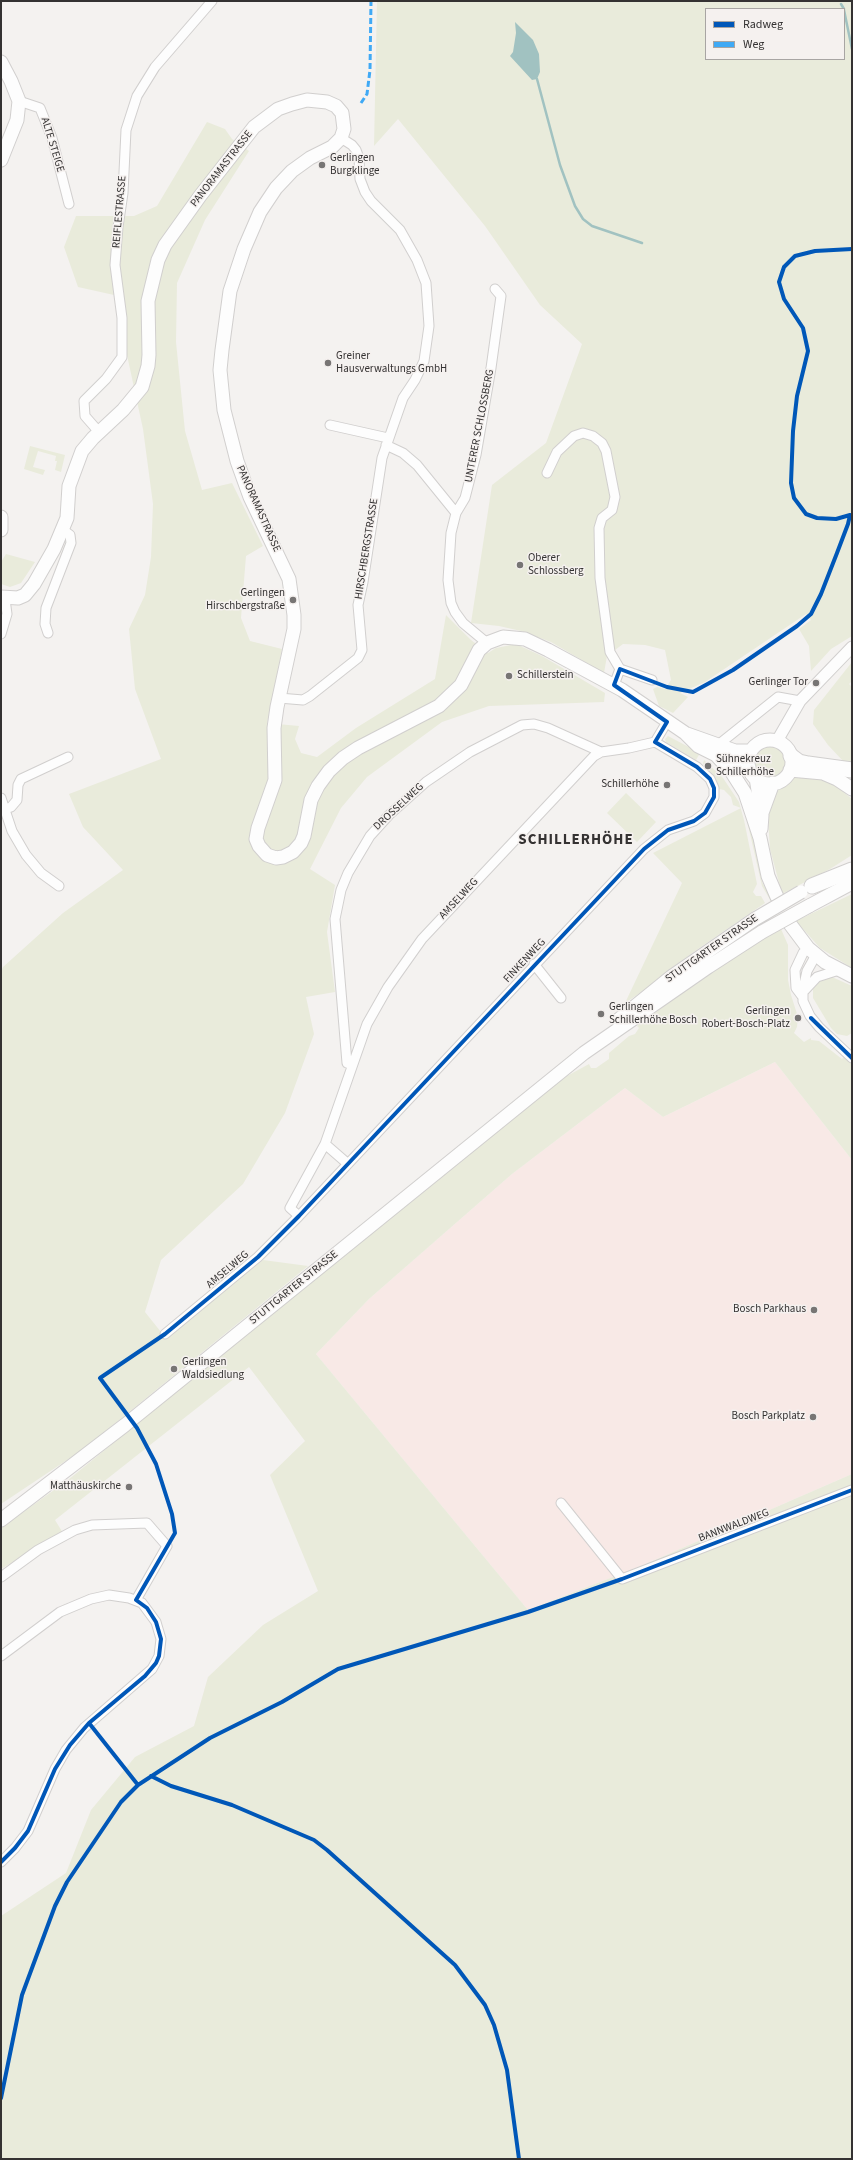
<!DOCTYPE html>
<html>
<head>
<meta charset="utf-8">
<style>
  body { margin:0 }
  #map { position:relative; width:853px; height:2160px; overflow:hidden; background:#f4f2f0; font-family:"Source Sans 3",sans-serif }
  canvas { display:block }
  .frame { position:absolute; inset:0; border:2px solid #343232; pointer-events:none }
  .legend { position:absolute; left:705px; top:8px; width:140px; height:52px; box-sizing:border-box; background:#f5f1ef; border:1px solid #a8a5a3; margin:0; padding:5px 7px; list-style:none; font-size:12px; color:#343232 }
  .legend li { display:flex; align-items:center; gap:8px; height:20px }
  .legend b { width:20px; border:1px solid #a8a5a3 }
</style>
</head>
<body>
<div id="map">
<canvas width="853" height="2160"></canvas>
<div class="frame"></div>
<ul class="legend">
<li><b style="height:5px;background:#0057b8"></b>Radweg</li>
<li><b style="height:5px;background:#3fa9f5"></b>Weg</li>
</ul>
</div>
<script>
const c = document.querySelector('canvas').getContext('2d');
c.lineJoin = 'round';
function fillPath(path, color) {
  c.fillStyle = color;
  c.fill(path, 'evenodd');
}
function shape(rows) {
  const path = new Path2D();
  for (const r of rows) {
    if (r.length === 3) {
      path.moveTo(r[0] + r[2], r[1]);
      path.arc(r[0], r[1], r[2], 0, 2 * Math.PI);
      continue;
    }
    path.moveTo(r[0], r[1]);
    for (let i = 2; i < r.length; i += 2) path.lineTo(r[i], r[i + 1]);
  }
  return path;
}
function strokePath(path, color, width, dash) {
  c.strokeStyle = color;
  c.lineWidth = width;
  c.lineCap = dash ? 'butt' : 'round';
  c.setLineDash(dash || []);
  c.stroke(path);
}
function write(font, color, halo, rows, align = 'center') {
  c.font = font + ' "Source Sans 3",sans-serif';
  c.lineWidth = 3;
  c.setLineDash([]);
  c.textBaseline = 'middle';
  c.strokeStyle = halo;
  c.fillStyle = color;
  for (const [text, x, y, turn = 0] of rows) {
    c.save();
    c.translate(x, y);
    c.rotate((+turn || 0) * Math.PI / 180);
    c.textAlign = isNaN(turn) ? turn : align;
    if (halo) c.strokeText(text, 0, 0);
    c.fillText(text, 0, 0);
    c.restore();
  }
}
fillPath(shape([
  [775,1062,852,1160,852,1474,641,1566,528,1610,316,1354,369,1299,512,1174,625,1088,663,1117]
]), '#f8e9e6');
fillPath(shape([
  [377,1,852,1,852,636,831,649,811,671,809,646,799,629,811,620,806,614,705,682,680,693,688,697,673,713,659,706,653,689,657,687,665,689,671,680,665,650,645,645,623,644,607,656,604,673,551,642,521,631,499,626,471,623,492,485,546,443,582,344,540,305,485,226,398,119,374,146],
  [706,9,844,9,844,59,706,59],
  [207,122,225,129,232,139,249,151,205,220,177,283,176,342,185,431,202,490,232,483,263,546,246,556,241,618,250,641,282,649,267,723,299,726,295,739,301,753,317,757,356,728,435,679,446,615,471,640,488,653,496,648,516,644,542,656,605,693,604,702,489,706,442,722,367,777,341,808,310,869,335,885,327,932,335,992,306,997,314,1034,285,1113,243,1184,161,1260,145,1312,165,1337,263,1260,308,1266,85,1448,1,1504,1,971,3,967,63,913,123,870,83,827,69,794,161,759,135,689,129,629,145,595,151,557,153,504,143,429,114,295,78,287,64,247,76,216,134,216,157,206],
  [30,446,65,455,61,472,55,470,57,461,55,461,56,456,38,451,33,467,45,470,43,475,24,469],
  [6,554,35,562,21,583,10,587,1,584,1,562],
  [852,662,852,681,849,684,852,687,852,764,843,761,828,745,813,724,814,710],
  [668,736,700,753,696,760,666,742,665,739],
  [771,762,16],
  [706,753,726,770,744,798,748,811,762,882,788,930,762,886,742,799,728,775],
  [704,760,723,778,739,802,744,820,757,884,753,892,756,896,761,896,765,903,695,951,657,979,649,987,625,1003,682,883,653,853,741,808,733,805,731,797,724,790,719,789,715,777,703,764],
  [810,775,831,782,852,799,852,855,830,869,782,894,770,849,768,819,771,800,777,789,793,778],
  [626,793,656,822,637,842,607,813],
  [852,894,852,968,820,948,796,921],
  [781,929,788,945,788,980,791,995,798,1017,797,1027,794,1033,804,1042,811,1038,811,1040,819,1041,842,1059,852,1048,852,1160,775,1062,663,1117,625,1088,512,1174,369,1299,316,1354,528,1610,641,1566,852,1474,852,2159,1,2159,1,1916,66,1873,91,1810,135,1757,194,1726,208,1677,263,1625,318,1591,270,1475,305,1441,249,1367,55,1520,63,1533,1,1569,1,1528,68,1480,521,1110,567,1076,589,1064,591,1068,596,1068,609,1059,609,1053,629,1036,635,1034,639,1028,637,1026,648,1016,646,1020,682,992,765,937],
  [832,977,852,986,852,1033,847,1036,837,1034,831,1028,813,998,813,989,818,981]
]), '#e9ebdb');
fillPath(shape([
  [515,22,533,40,539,54,540,72,537,79,532,80,510,56,513,52,516,33]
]), '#a1c2c1');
strokePath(shape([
  [841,4,844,9],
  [844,10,852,49],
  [537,79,560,165,575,206,583,219,592,226,642,243]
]), '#a1c2c1', 2.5);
const minor = shape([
  [19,101,40,108,52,138,69,204],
  [330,425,388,438],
  [99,432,85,416,84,401,106,379,122,357,122,318,115,265,118,227,123,193,126,130,137,96,155,67,212,1],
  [386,445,403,453,417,465,456,513],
  [547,473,557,452,574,436,583,433,593,436,602,443,606,451,615,497,612,510,602,518,599,528,600,578,610,652,620,669],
  [48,633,45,624,46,608,71,543,70,535,63,530],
  [1,634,7,614,5,599],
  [487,643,463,623,455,612,451,603,448,580,451,533,456,513,465,498,476,455,491,368,501,296,495,289],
  [614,685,620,669,652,680],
  [279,698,303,700,310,696,358,658,362,650,358,605,363,582,382,458,403,398,415,380,424,361,429,326,426,283,417,260,400,230,371,201,365,192,360,179,359,158,356,150,352,145,341,138],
  [718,745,778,697,800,701],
  [1,798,12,831,26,855,41,873,59,886],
  [5,809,11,807,17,800,18,785,21,779,68,757],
  [816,955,807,971,803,989,803,1001,810,1016,819,1027,852,1058],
  [534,964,561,998],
  [804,991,817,977,839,970],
  [802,996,796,988,795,970,803,953,808,948],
  [352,1065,347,1063,335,919,341,890,348,873,370,836,389,815,426,782,470,752,522,725,534,724,548,728,601,752],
  [325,1144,348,1164],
  [299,1216,290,1208,325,1144,367,1024,388,987,422,939,594,756,601,752,629,748,655,742,667,722],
  [165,1334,258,1257,299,1216,644,849,668,830,694,821,705,813,714,797,714,788,710,779,697,767,655,742],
  [561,1503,622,1579,852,1490],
  [1,1577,38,1550,75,1530,92,1525,147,1523,167,1546,136,1600],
  [1,1656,60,1612,91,1599,109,1595,129,1598,142,1603,156,1622,161,1639,159,1656,152,1669,84,1728,66,1750,55,1769,28,1831,15,1848,1,1862]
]);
const tertiary = shape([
  [777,741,800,701,852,647]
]);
const secondary = shape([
  [1,62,11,81,19,101,17,120,1,160],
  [1,517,1,530],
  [1,597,18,598,25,595,34,584,54,549,67,518,69,486,82,451,93,438,123,410,142,387,148,366,149,355,148,301,158,260,165,245,200,196,254,127,278,109,292,104,307,100,327,102,336,106,342,113,344,129,341,138,332,147,310,158,292,171,276,188,260,212,244,249,230,291,222,350,220,370,224,410,237,461,250,497,289,579,294,615,294,629,277,707,274,728,275,780,258,828,256,839,259,846,267,855,276,858,283,857,293,852,301,843,304,836,311,800,318,786,329,771,343,758,358,748,439,706,461,685,479,650,487,643,503,637,525,639,548,650,622,690,685,733,698,746,714,754,744,763,749,767],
  [687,734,735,751,751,751],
  [770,762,22],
  [716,755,731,771,745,793,760,838,768,876,777,897],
  [790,770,823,773,837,779,852,789],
  [756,778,762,815,761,829],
  [762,813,773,783],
  [809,906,852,883],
  [790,924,808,948,825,962,852,976],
  [618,1020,671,977,755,919],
  [1,1520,125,1425,584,1053,708,967,762,932]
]);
const trunk = shape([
  [791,756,799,762,808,764,852,770],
  [812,886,852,870]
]);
strokePath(minor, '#d1cfce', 11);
strokePath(tertiary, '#d1cfce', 13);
strokePath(secondary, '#d1cfce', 15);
strokePath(trunk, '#d1cfce', 17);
strokePath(minor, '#fdfdfd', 9);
strokePath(tertiary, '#fdfdfd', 11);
strokePath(secondary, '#fdfdfd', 13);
strokePath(trunk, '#fdfdfd', 15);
const secondaryBridge = shape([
  [755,919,801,892],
  [762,932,809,906]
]);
strokePath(secondaryBridge, '#d1cfce', 15, []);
strokePath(secondaryBridge, '#fdfdfd', 13);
strokePath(shape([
  [361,103,367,94,370,70,371,1]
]), '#3fa9f5', 3, [6, 3]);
strokePath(shape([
  [850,515,836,519,817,518,806,514,794,498,791,483,793,431,797,396,808,351,803,328,784,299,779,282,784,267,795,256,815,251,852,249],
  [811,1018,852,1058],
  [89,1723,138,1785],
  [151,1776,171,1786,232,1805,314,1840,327,1850,455,1965,485,2005,494,2025,507,2070,519,2159],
  [1,1862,15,1848,28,1831,55,1769,70,1745,89,1723,145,1676,156,1663,159,1656,161,1639,156,1622,147,1608,136,1600,175,1533,172,1514,156,1464,137,1428,100,1378,165,1334,258,1257,299,1216,644,849,668,830,694,821,705,813,714,797,714,788,710,779,697,767,655,742,667,722,614,685,620,669,667,687,693,692,733,670,797,626,811,614,821,594,837,553,848,524,850,515],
  [1,2098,22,1995,55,1906,67,1882,121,1802,138,1785,210,1738,282,1702,338,1669,528,1612,622,1579,852,1490]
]), '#0057b8', 4);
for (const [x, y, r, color] of [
  [322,165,4,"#777574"],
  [328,363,4,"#777574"],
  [520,565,4,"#777574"],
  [293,600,4,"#777574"],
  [509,676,4,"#777574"],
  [816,683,4,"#777574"],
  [708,766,4,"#777574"],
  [667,785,4,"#777574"],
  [601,1014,4,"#777574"],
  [798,1018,4,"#777574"],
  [814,1310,4,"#777574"],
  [174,1369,4,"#777574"],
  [813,1417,4,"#777574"],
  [129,1487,4,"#777574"]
]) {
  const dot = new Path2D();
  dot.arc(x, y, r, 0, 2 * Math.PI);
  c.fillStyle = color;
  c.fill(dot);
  strokePath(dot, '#f5f1ef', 1.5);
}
write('11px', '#343232', '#f5f1ef', [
  ["ALTE STEIGE",52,145,73],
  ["PANORAMASTRASSE",222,169,-52],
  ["REIFLESTRASSE",120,212,-85],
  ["UNTERER SCHLOSSBERG",480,426,-79],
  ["PANORAMASTRASSE",258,509,66],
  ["HIRSCHBERGSTRASSE",367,549,-81],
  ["DROSSELWEG",399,807,-43],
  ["AMSELWEG",459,899,-47],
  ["STUTTGARTER STRASSE",712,949,-35],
  ["FINKENWEG",525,961,-47],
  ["AMSELWEG",228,1270,-40],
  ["STUTTGARTER STRASSE",294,1288,-39],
  ["BANNWALDWEG",734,1526,-21]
]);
write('11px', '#343232', '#f5f1ef', [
  ["Gerlingen",330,159],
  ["Burgklinge",330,172],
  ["Greiner",336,357],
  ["Hausverwaltungs GmbH",336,370],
  ["Oberer",528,559],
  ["Schlossberg",528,572],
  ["Gerlingen",285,594,"right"],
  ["Hirschbergstraße",285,607,"right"],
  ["Schillerstein",517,676],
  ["Gerlinger Tor",808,683,"right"],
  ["Sühnekreuz",716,760],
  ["Schillerhöhe",716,773],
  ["Schillerhöhe",659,785,"right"],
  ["Gerlingen",609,1008],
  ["Schillerhöhe Bosch",609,1021],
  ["Gerlingen",790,1012,"right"],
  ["Robert-Bosch-Platz",790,1025,"right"],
  ["Bosch Parkhaus",806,1310,"right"],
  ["Gerlingen",182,1363],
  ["Waldsiedlung",182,1376],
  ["Bosch Parkplatz",805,1417,"right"],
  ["Matthäuskirche",121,1487,"right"]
], 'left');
c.letterSpacing = '1px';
write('bold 15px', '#343232', '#f5f1ef', [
  ["SCHILLERHÖHE",576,841]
]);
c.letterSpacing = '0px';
</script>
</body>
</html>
